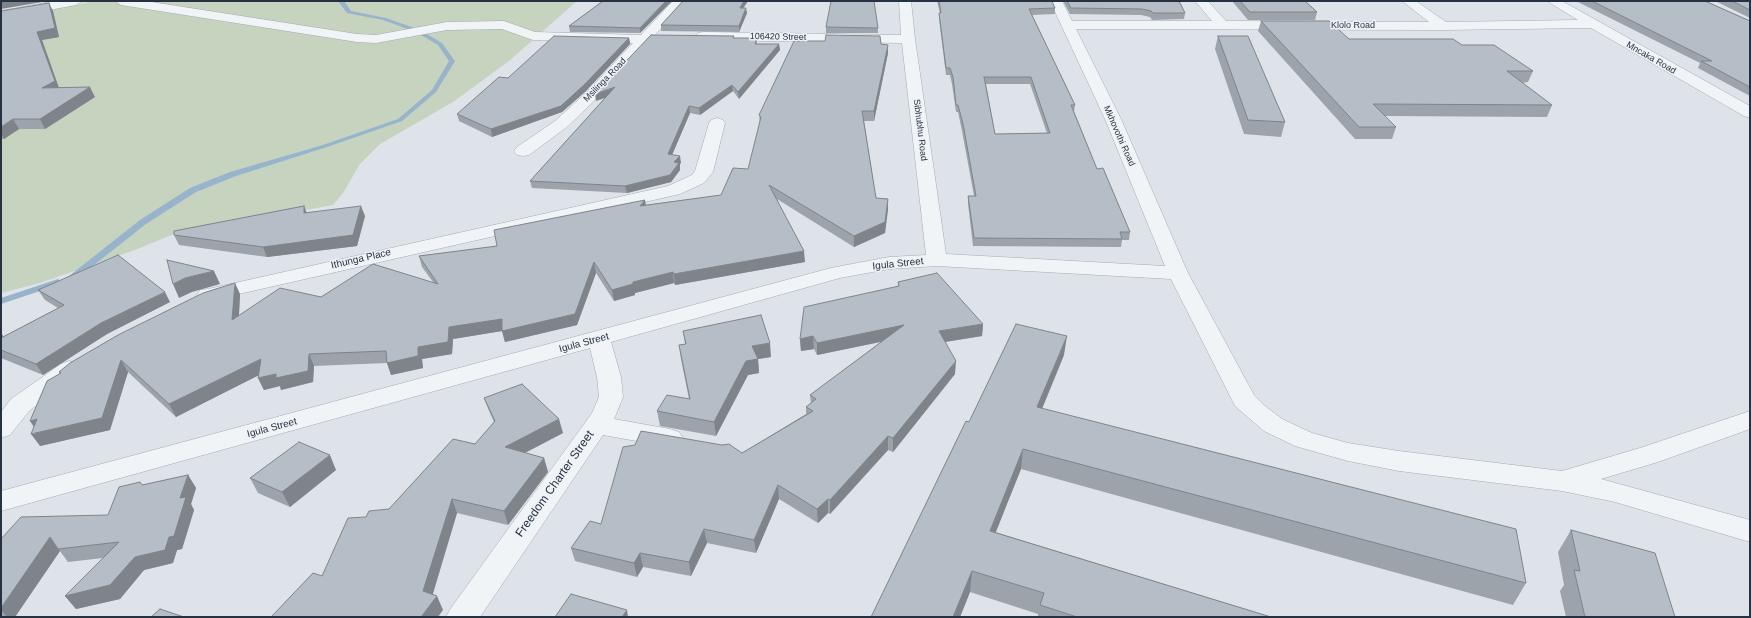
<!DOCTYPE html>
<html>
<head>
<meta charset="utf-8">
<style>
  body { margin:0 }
  #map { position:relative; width:1751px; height:618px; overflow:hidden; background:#dee3e9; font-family:Arial,sans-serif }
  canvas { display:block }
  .frame { position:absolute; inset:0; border:2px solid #263241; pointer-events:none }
</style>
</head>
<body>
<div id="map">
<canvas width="1751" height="618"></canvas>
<div class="frame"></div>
</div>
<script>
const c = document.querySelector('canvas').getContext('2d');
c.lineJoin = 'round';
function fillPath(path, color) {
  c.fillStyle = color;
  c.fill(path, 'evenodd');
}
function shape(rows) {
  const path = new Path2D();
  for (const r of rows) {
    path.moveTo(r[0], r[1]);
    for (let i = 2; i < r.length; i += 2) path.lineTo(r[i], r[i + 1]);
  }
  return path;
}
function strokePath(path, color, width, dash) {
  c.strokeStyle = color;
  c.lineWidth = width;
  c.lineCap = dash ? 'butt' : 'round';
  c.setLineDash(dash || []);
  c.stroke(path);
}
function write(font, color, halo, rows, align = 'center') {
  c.font = font + ' Arial,sans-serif';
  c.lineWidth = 3;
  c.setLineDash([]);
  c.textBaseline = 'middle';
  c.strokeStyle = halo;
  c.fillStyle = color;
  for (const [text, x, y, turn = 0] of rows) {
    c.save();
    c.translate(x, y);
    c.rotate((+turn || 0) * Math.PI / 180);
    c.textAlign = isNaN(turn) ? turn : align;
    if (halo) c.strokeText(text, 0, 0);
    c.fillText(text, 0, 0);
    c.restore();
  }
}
fillPath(shape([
  [95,1,577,1,509,61,453,102,380,144,360,164,343,193,333,205,174,234,135,250,40,283,1,293,1,19]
]), '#c5d3bf');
fillPath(shape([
  [338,1,344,1,351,11,386,18,420,30,442,43,455,61,436,92,402,121,327,147,236,176,196,192,146,224,75,280,69,280,68,278,69,276,140,220,190,188,230,172,323,145,398,119,432,90,449,61,438,45,416,32,383,20,347,13,338,1],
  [58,279,62,282,61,284,1,304,1,298,58,279]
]), '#97b4cc');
const minor = shape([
  [56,1,82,1,76,5,1,19,1,11,56,1],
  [115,1,145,1,357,34,376,35,447,22,504,21,535,32,641,35,673,1,686,1,597,98,567,127,529,155,523,156,517,155,514,151,517,147,555,121,587,92,633,43,533,40,502,29,447,30,376,43,357,42,121,5,115,1],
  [899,1,911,1,915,39,946,254,1165,266,1105,119,1050,1,1062,1,1072,21,1212,21,1195,1,1208,1,1226,21,1429,22,1402,1,1416,1,1446,22,1578,20,1547,1,1562,1,1750,106,1750,118,1744,116,1591,28,1443,30,1076,29,1121,119,1188,273,1254,395,1265,406,1282,419,1312,433,1348,443,1399,451,1562,471,1640,448,1750,411,1750,429,1658,462,1601,479,1750,520,1750,542,1615,502,1562,491,1399,471,1348,461,1295,446,1264,431,1235,406,1171,279,937,266,889,269,840,278,611,342,621,377,623,397,614,419,670,429,679,432,683,438,679,444,670,447,603,435,480,617,446,617,451,608,592,413,599,397,597,377,590,348,1,511,1,491,831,268,889,257,926,255,902,43,703,40,698,39,696,36,698,33,703,32,901,35,899,1],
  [717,118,723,120,725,123,713,172,704,183,680,194,208,301,200,300,197,295,200,290,208,289,668,186,692,175,695,171,709,123,711,120,717,118],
  [69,361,77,364,81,369,77,374,29,411,10,435,1,438,1,412,11,399,61,364,69,361]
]);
strokePath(minor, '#a3aab3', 1);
fillPath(minor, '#f1f4f7');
fillPath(shape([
  [603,1,672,1,640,33,570,32,569,26],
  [683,1,748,1,743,8,747,13,739,32,661,31,661,25],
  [937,1,1052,1,1055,8,1055,14,1032,15,1075,105,1074,112,1097,169,1130,232,1129,240,1122,240,1121,247,973,246,968,204,968,196,974,196,962,131,958,112,956,112,952,84,950,75,946,75,939,19,940,13],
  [986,84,1030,84,1047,133,995,134],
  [1063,1,1179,1,1185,13,1184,19,1152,20,1150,17,1141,15,1070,14],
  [1232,1,1305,1,1317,12,1315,20,1248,20],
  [1579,1,1705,1,1750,21,1750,96,1698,68,1700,63,1578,2],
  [1715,1,1750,1,1750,18],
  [1,11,53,11,59,37,42,40,59,88,95,97,45,129,19,129,4,139,1,139],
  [1261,21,1349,39,1462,45,1533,71,1528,82,1522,83,1552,105,1547,117,1385,116,1396,127,1392,139,1355,139,1258,31],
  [826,27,878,28,878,33,826,33],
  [1218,36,1285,122,1281,137,1244,134,1215,49],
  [629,38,630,44,586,91,562,112,492,137,459,121,457,114,508,78],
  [734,38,757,38,757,44,779,44,780,50,739,99,733,91,700,115,690,113,672,155,681,163,680,164,680,170,671,182,627,193,532,188,530,181,606,97,596,101],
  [881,44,888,53,874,121,864,121,876,198,888,199,888,209,885,233,854,247,777,199,805,262,675,285,674,283,635,293,635,295,614,301,596,273,577,325,505,342,502,331,453,339,452,354,422,359,423,368,391,375,387,363,314,366,313,382,281,390,280,386,264,390,258,378,259,375,176,417,128,372,110,430,40,446,34,427,60,374,59,372,240,294,239,316,321,297,433,282,422,267,419,256,497,246,646,205,721,195,748,169,760,123,759,115],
  [307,213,365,216,357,246,267,257,179,245,174,235],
  [898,282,983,324,982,336,945,342,955,374,893,452,888,450,830,514,828,513,818,523,779,499,756,553,707,543,691,576,643,567,637,577,575,561,571,548,601,524,742,453,806,414,806,407,811,403,810,395,881,342,817,355,814,349,801,351,800,339,898,286],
  [38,290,170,302,107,334,43,375,1,358,1,332,3,337,58,308,45,300],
  [683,331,771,357,758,359,759,373,748,375,716,436,660,426,657,411,689,399,681,359,679,345,685,344],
  [1064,355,1042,409,1526,583,1513,605,1021,469,995,532,1271,617,1038,617,1038,614,970,592,960,617,871,617],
  [484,398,563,433,525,453,544,458,548,472,508,525,457,513,433,594,443,610,322,576,366,517,389,509,475,444,494,422,489,411],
  [336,470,290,507,258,493,250,478],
  [188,475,196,488,191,504,194,510,182,549,177,550,173,563,144,570,120,599,76,609,65,596,103,558,68,562,60,551,15,617,1,617,1,539,108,515,142,485],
  [1571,530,1675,617,1566,617,1560,591,1564,585,1558,552]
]), '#9ca3aa');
fillPath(shape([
  [1,1,48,1,1,9],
  [666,1,672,1,640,33,640,28],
  [744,1,748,1,740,13,740,8],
  [49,3,53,11,59,37,42,40,60,91,42,88,37,32],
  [746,8,747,13,739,32,739,26],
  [629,38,630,44,586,91,562,112,492,137,491,129],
  [779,44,780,50,739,99,738,92],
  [888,45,888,53,874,121,874,111],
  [732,85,733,91,700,115,699,108],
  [90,87,95,97,45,129,40,119],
  [615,87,616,94,596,101,595,94],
  [689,106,690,113,669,162,668,154],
  [13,119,19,129,4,139,1,133,1,127],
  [680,156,681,163,680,164,680,170,671,182,627,193,625,186,674,162],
  [888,199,888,209,885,233,854,247,854,236],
  [645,200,647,211,640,206],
  [304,206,308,216,304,213],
  [361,206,365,216,357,246,267,257,263,247],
  [804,251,805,262,675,285,674,274],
  [594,262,596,273,577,325,505,342,502,331,453,339,452,354,422,359,423,368,391,375,387,363,418,347,449,327],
  [214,271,220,284,192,292,179,298,173,284,185,278],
  [673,272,674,283,635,293,635,295,614,301,612,290,633,282],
  [235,283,240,294,238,332,232,320],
  [165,292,170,302,107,334,43,375,36,364,101,323],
  [983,324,982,336,938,343,939,331],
  [904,325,903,337,817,355,817,343],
  [1,332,9,349,1,337],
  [813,336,814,349,801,351,800,339],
  [1067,336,1064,355,1034,428,1037,407],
  [770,343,771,357,758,359,759,373,748,375,716,436,714,422,752,346],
  [309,354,314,366,313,382,281,390,280,386,264,390,258,378],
  [261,359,267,371,176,417,169,404],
  [121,360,128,372,110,430,40,446,31,434,38,433,30,421,37,419],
  [956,361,955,374,893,452,893,438],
  [559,419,563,433,509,461,505,447],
  [888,436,888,450,830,514,830,500],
  [1023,449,1021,469,988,552,990,531],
  [330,455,336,470,290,507,282,492],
  [544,458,548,472,508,525,504,511],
  [188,475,196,488,191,504,194,510,182,549,177,550,173,563,144,570,120,599,76,609,65,596,180,498],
  [778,485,779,499,756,553,754,540],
  [452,499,457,513,429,606,423,591],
  [828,499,828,513,818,523,817,509],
  [704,529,707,543,691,576,689,562],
  [50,537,60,551,15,617,7,617,1,610,1,608],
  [640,553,643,567,637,577,634,563],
  [972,571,970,592,960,617,953,617],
  [437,596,443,610,438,617,421,617],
  [627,610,628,617,622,617]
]), '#7f848b');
const building = shape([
  [603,1,666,1,640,28,569,26,603,1],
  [683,1,744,1,740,8,746,8,739,26,661,25,683,1],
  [831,1,874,1,878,28,826,27,831,1],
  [939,1,1052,1,1055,8,1029,9,1075,105,1071,105,1097,169,1103,168,1130,232,1120,232,1122,239,974,238,968,196,976,196,963,124,958,105,956,105,953,77,950,68,946,68,939,13,941,13,939,1],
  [984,77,1031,77,1050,133,995,134,984,77],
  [1067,1,1179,1,1185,13,1153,13,1151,11,1142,9,1071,8,1067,1],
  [1240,1,1305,1,1317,12,1250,12,1240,1],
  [1592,1,1705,1,1750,21,1750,87,1701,61,1712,61,1592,1],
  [1732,1,1750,1,1750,10,1732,1],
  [49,3,55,28,37,32,55,81,42,88,90,87,40,119,13,119,1,127,1,11,49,3],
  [1261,21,1329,21,1349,39,1453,39,1462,45,1494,45,1533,71,1507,71,1552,105,1373,104,1396,127,1359,127,1261,21],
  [651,35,734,36,733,38,757,38,755,44,779,44,738,92,732,85,699,108,689,106,668,154,680,156,674,162,679,163,670,175,625,186,530,181,615,87,595,94,651,35],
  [826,35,880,36,881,44,888,45,874,111,862,111,876,198,888,199,885,222,854,236,769,185,804,251,674,274,673,272,633,282,633,284,612,290,594,262,575,314,502,331,502,319,449,327,448,342,418,347,418,356,387,363,386,351,309,354,308,371,276,378,276,374,258,378,261,359,169,404,121,360,102,418,31,434,37,419,30,421,47,381,61,373,59,372,70,363,118,335,203,293,235,283,232,320,280,288,321,297,373,264,438,284,419,256,497,246,494,230,645,200,640,206,721,195,733,168,748,169,761,117,759,115,794,41,825,41,826,35],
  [554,36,629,38,585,84,561,106,491,129,457,114,499,77,508,78,554,36],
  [1218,36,1248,36,1285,122,1248,120,1218,36],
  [304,206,304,213,361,206,353,235,263,247,174,235,174,231,304,206],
  [118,255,165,292,101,323,36,364,1,350,1,337,1,338,64,305,38,290,118,255],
  [167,260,214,271,185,278,173,284,167,260],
  [937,273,983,324,939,331,956,361,893,438,888,436,830,500,828,499,817,509,778,485,754,540,704,529,689,562,640,553,634,563,571,548,590,521,601,524,623,447,635,445,641,431,722,445,729,444,742,453,813,411,806,407,816,399,810,395,904,325,817,343,813,336,800,339,804,307,899,286,898,282,937,273],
  [761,315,770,343,752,346,758,359,746,361,714,422,657,411,667,395,690,399,679,345,686,344,683,331,761,315],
  [1016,324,1067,336,1037,407,1516,529,1526,583,1023,449,990,531,1271,617,1077,617,1040,605,1044,593,972,571,953,617,871,617,966,421,969,422,1016,324],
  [522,384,559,419,505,447,544,458,504,511,452,499,423,591,437,596,421,617,271,617,313,573,322,576,348,518,366,517,369,511,389,509,453,439,475,444,495,421,484,398,522,384],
  [299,442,330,455,282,492,250,478,299,442],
  [188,475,180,498,186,497,174,536,169,537,165,550,135,557,110,585,65,596,119,542,58,549,50,537,1,608,1,539,21,517,108,515,119,487,140,482,142,485,188,475],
  [1571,530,1655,553,1675,617,1585,617,1574,570,1580,571,1571,530],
  [571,594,627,610,622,617,555,617,571,594],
  [160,609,184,617,151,617,160,609]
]);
fillPath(building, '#b5bdc6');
strokePath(building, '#7f848b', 1);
write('9px', '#263241', '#eef2f6', [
  ["Klolo Road",1353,26],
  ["106420 Street",778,37,1],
  ["Mncaka Road",1651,58,30],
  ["Msilinga Road",605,80,-46],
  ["Sibhubhu Road",920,130,83],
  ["Mkhovothi Road",1119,136,66]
]);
write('10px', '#263241', '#eef2f6', [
  ["Ithunga Place",361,259,-13],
  ["Igula Street",898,264,-6],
  ["Igula Street",584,343,-15],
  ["Igula Street",272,428,-15]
]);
write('12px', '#263241', '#eef2f6', [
  ["Freedom Charter Street",555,484,-55]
]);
</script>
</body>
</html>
